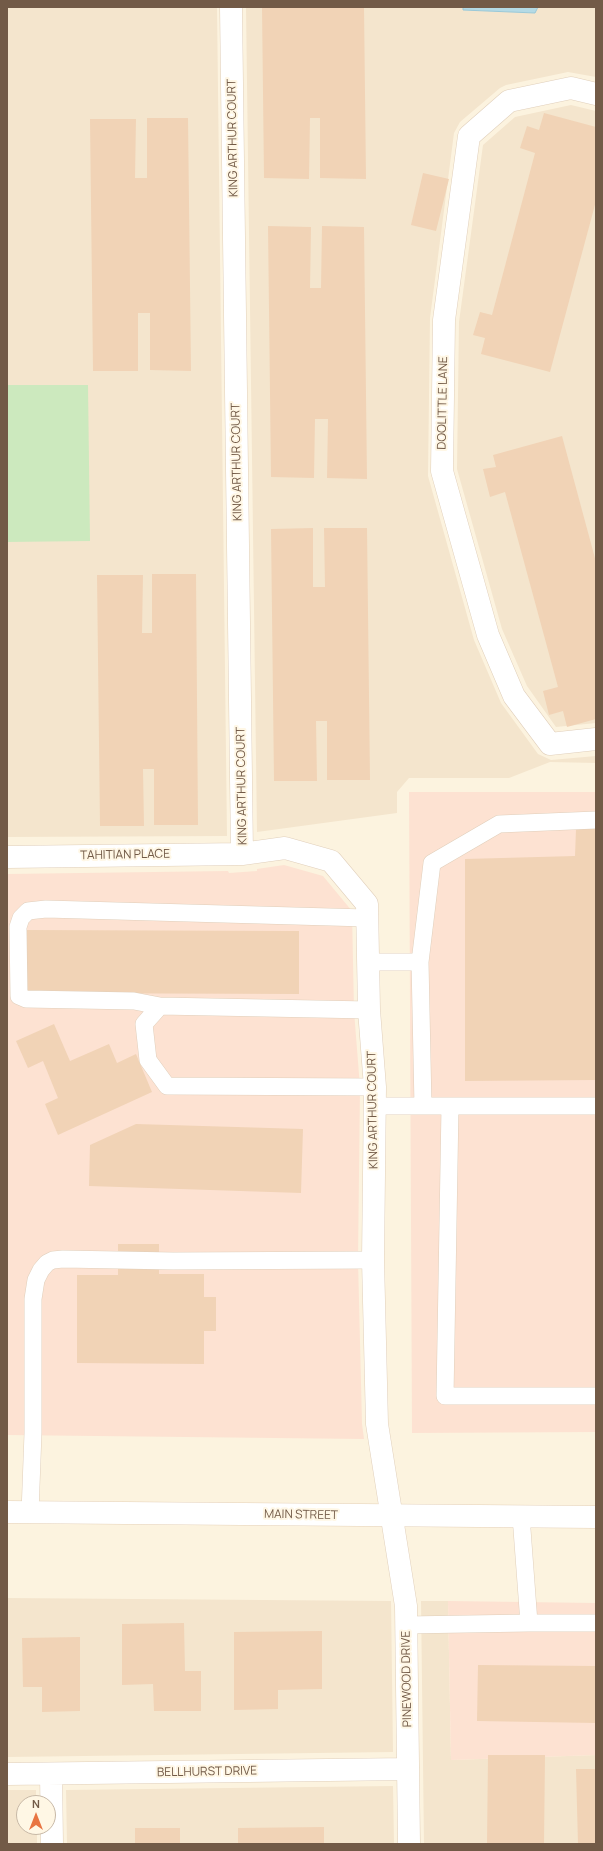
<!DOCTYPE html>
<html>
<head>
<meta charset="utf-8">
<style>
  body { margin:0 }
  #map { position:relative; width:603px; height:1851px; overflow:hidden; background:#fcf3df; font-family:Manrope,sans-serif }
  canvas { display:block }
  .frame { position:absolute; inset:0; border:8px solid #725a47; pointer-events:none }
  .north { position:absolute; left:16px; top:1795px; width:40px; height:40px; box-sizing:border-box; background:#fff7e5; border:1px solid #c7b8a6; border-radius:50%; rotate:0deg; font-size:11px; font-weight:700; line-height:16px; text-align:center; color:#725a47 }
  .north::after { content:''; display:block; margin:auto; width:14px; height:18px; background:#e87542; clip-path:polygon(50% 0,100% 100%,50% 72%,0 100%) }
</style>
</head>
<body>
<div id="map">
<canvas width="603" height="1851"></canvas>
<div class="frame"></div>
<div class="north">N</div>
</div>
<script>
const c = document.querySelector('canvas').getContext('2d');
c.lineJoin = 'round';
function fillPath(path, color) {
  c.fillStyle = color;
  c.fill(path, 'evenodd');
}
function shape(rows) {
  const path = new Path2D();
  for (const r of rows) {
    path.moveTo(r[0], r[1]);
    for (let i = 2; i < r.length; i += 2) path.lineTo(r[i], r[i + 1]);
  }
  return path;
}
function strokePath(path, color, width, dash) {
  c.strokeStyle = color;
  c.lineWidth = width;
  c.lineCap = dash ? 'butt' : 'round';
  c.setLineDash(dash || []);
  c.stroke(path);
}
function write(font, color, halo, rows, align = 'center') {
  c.font = font + ' Manrope,sans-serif';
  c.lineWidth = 4;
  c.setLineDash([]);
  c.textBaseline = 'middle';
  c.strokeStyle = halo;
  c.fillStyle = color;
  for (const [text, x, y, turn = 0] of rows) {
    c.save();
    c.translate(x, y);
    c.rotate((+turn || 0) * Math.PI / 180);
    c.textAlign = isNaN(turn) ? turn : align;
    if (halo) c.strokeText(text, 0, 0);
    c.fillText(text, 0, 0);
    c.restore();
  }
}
fillPath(shape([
  [7,7,217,7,227,836,7,837],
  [246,7,463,7,463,10,534,13,538,7,596,7,596,77,568,72,506,85,500,88,460,122,454,133,430,318,428,476,474,640,501,703,538,754,551,760,596,756,596,763,550,762,509,778,409,778,397,792,397,813,257,832],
  [571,105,596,111,596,723,556,727,527,686,502,629,457,469,459,322,483,145,515,117],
  [7,1598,391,1601,393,1752,7,1757],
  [421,1601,448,1601,451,1760,596,1755,596,1844,424,1844],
  [393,1786,394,1844,67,1844,66,1790],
  [7,1790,36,1790,36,1803,24,1803,24,1827,37,1827,37,1844,7,1844]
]), '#f4e5cd');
fillPath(shape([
  [409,792,596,792,596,1432,412,1433],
  [284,865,323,876,352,911,354,1011,360,1087,358,1260,362,1424,364,1439,7,1435,7,874,228,871,229,873,257,871,257,869],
  [448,1601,596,1603,596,1755,451,1760]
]), '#fde2d2');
fillPath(shape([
  [7,385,88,385,90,541,7,542]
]), '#cce9be');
const water = shape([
  [463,7,538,7,535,13,463,10,463,7]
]);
fillPath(water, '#b4dae5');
strokePath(water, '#9ac8d7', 1);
fillPath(shape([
  [262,7,364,7,366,179,320,178,320,118,310,118,309,179,264,178],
  [544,113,596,127,596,201,550,372,481,354,485,338,473,335,480,312,492,315,535,153,520,148,527,126,539,130],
  [147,118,188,118,191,371,150,370,150,313,138,313,138,371,93,371,90,119,136,119,135,178,147,178],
  [423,173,449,179,436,231,411,225],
  [268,226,311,227,310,288,321,288,322,226,364,227,367,479,327,478,328,419,315,419,314,478,271,477],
  [562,436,596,562,596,719,567,727,563,711,549,715,543,691,558,687,505,492,490,497,483,469,496,467,493,455],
  [313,528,313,587,325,587,324,528,367,528,370,780,327,780,327,721,316,721,317,781,274,781,271,529],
  [152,574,196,574,198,825,154,825,154,769,143,769,144,826,100,826,97,575,143,575,142,633,152,633],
  [576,829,596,829,596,1080,465,1081,465,859,575,856],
  [24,930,299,931,299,994,24,993],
  [54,1024,70,1061,109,1044,117,1063,136,1054,152,1092,58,1135,45,1104,58,1098,43,1061,28,1068,16,1041],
  [136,1124,303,1129,301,1193,89,1186,90,1145],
  [118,1244,159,1244,159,1274,204,1274,204,1297,216,1297,216,1331,204,1331,204,1364,77,1363,77,1275,118,1275],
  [184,1623,185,1671,201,1671,201,1711,154,1711,153,1684,122,1685,122,1624],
  [322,1631,322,1689,278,1690,278,1709,234,1710,234,1632],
  [80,1637,80,1711,42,1712,42,1687,23,1687,22,1638],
  [478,1665,596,1666,596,1723,477,1721],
  [488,1755,545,1755,544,1844,487,1844],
  [576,1769,596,1769,596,1844,578,1844],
  [324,1827,324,1844,238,1844,238,1828],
  [135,1828,180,1828,180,1844,135,1844]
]), '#f1d3b6');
const lane = shape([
  [368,962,420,962,423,1106],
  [420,962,432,863,499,824,596,820],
  [160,1006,134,1001,26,999,19,996,18,927,21,918,28,911,46,909,366,918],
  [369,1010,160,1006,144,1024,148,1060,167,1086,375,1087],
  [374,1106,596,1106],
  [450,1107,445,1396,596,1396],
  [30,1513,33,1433,33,1299,36,1280,41,1270,47,1263,53,1260,63,1259,173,1261,373,1260],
  [521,1516,529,1623,596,1623],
  [406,1625,529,1623]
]);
const street = shape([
  [231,7,242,854],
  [596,94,571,88,509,101,469,136,444,320,442,471,488,635,514,696,550,744,596,739],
  [7,857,242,854,285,848,331,861,367,904,369,1010,375,1087,373,1260,377,1424,406,1606,409,1844],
  [7,1774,408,1769],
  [51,1774,52,1844]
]);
const secondary = shape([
  [7,1512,596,1517]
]);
strokePath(lane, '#e0cfbb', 18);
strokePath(street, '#e0cfbb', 23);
strokePath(secondary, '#e5d1b9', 23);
strokePath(lane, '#fff', 17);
strokePath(street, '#fff', 22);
strokePath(secondary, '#fff', 22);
write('12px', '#725a47', '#fff7e5', [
  ["KING ARTHUR COURT",233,138,-91],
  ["DOOLITTLE LANE",443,403,-89],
  ["KING ARTHUR COURT",237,462,-91],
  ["KING ARTHUR COURT",242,786,-91],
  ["TAHITIAN PLACE",125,855,-1],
  ["KING ARTHUR COURT",373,1110,-91],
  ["MAIN STREET",301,1515,1],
  ["PINEWOOD DRIVE",407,1679,-91],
  ["BELLHURST DRIVE",207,1772,-1]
]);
</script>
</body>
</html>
